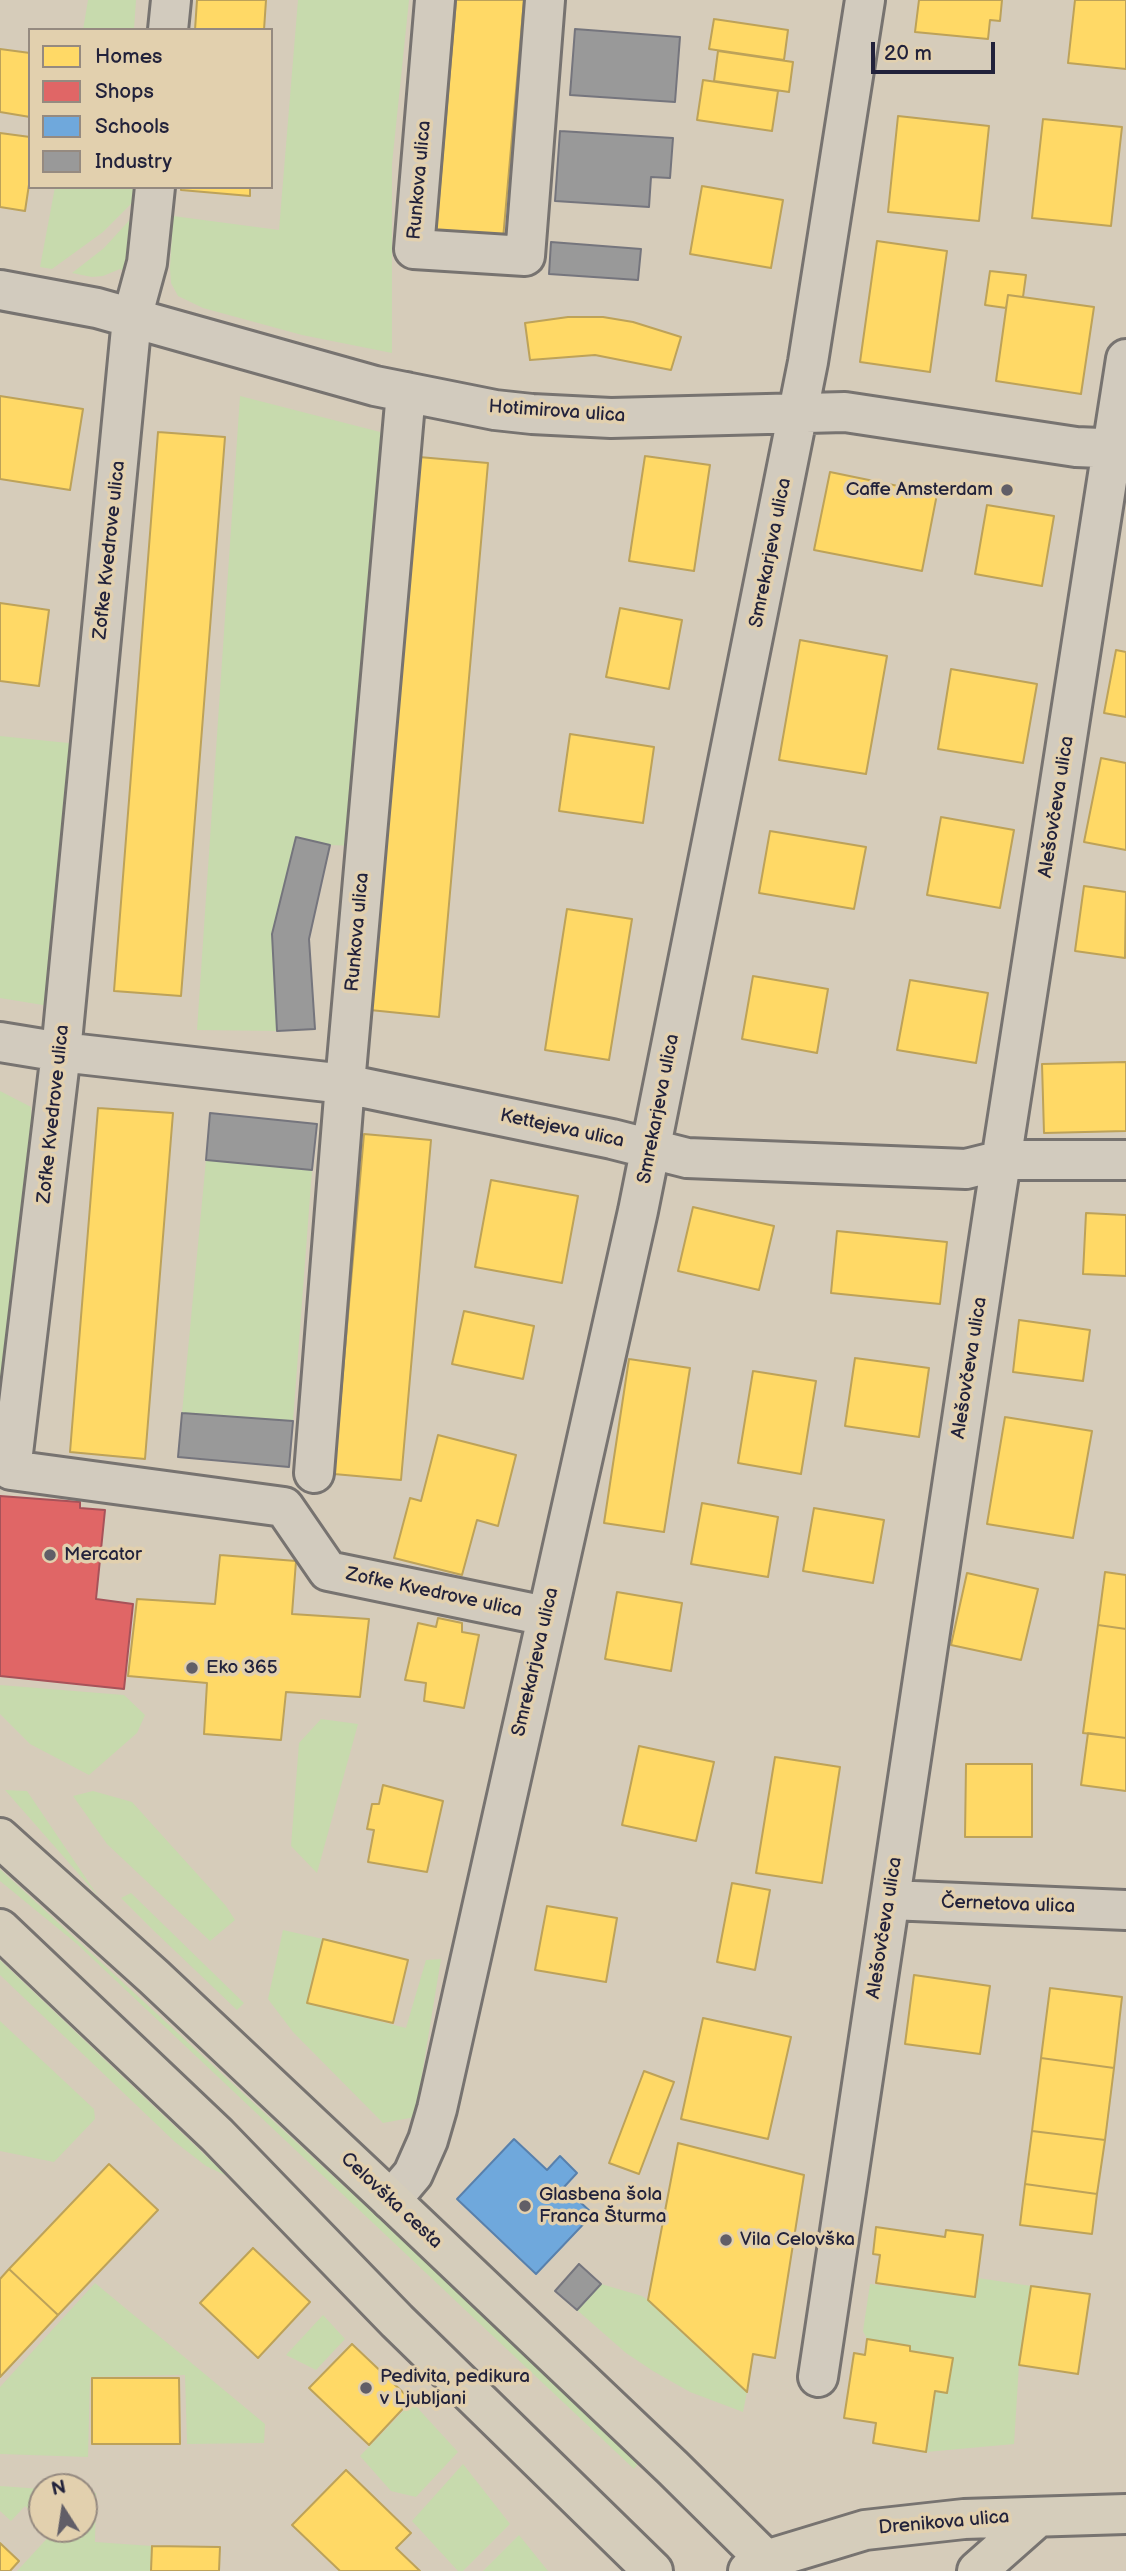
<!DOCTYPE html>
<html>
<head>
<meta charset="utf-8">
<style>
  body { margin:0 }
  #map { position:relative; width:1126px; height:2571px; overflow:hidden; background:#d6ccba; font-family:"Balsamiq Sans",sans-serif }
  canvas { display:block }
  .legend { position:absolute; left:28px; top:28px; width:245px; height:161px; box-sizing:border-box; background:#e2d0ae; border:2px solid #958a80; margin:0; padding:9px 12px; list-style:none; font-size:21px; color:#22223b }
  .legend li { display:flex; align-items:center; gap:14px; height:35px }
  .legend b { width:35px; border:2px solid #958a80 }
  .north { position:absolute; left:28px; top:2473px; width:70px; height:70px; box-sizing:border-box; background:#e2d0ae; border:2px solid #958a80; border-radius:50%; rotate:348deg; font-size:19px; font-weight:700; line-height:28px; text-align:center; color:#22223b }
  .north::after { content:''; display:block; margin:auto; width:24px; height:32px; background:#615e67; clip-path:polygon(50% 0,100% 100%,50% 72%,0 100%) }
  .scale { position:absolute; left:871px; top:42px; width:124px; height:32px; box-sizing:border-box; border:4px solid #22223b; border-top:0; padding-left:9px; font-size:21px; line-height:24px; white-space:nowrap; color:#22223b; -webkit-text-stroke:5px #e2d0ae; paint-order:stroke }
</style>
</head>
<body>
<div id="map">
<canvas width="1126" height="2571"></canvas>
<ul class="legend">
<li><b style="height:19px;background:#ffd966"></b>Homes</li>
<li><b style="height:19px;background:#e06666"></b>Shops</li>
<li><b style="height:19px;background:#6fa8dc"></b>Schools</li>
<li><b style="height:19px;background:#999"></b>Industry</li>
</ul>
<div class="north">N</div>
<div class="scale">20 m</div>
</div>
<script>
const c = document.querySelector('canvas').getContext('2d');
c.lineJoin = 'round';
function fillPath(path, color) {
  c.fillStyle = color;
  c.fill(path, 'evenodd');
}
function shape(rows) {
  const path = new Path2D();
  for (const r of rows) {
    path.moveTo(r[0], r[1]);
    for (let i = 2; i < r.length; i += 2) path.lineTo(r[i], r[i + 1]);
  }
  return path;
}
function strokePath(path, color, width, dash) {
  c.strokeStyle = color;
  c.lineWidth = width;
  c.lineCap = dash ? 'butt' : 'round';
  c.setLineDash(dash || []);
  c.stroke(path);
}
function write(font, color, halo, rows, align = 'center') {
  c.font = font + ' "Balsamiq Sans",sans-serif';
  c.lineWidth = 7;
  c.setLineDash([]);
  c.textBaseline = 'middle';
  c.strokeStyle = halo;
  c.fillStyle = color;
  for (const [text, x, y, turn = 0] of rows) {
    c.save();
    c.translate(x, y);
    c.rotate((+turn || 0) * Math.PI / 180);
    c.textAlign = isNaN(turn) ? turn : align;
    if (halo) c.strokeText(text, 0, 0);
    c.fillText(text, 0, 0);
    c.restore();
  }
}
fillPath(shape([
  [88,0,136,0,134,29,143,30,83,30],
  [298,0,409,0,392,164,392,353,302,335,203,308,178,296,171,283,170,268,173,216,279,230],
  [55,187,137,187,136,199,103,232,52,269,40,267],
  [135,214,127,273,120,269,103,276,92,277,72,273,104,248],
  [240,396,388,434,355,846,330,845,296,837,272,934,277,1031,197,1030],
  [0,736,78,744,55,1007,0,998],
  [0,1091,31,1107,36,1270,0,1468],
  [206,1160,312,1170,293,1421,182,1413],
  [0,1685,124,1695,145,1715,137,1733,89,1775,30,1744,0,1714],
  [321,1719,358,1724,317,1873,291,1846,299,1743],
  [5,1790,27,1791,98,1896],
  [93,1791,132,1802,226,1906,235,1920,210,1941,107,1844,73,1796],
  [0,1869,424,2260,638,2464,634,2469,77,1944,0,1881],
  [131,1893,244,2003,237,2010,152,1929,121,1898],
  [283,1930,323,1939,307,2003,406,2028,426,1960,441,1959,415,2117,383,2123,293,2032,268,1999],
  [0,1960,227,2176,206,2166,175,2142,0,1975],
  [0,2021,94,2109,95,2119,54,2162,0,2151],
  [978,2278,1031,2286,1019,2365,1014,2444,926,2452,935,2391,946,2393,910,2351,910,2346,867,2339,863,2331,870,2284,975,2297],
  [95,2283,265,2424,264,2443,187,2444,185,2375,90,2377,88,2457,0,2454,0,2387],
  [601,2284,642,2296,648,2300,747,2392,743,2412,690,2392,653,2371,626,2353,577,2310],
  [323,2315,345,2339,316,2370,286,2355],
  [412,2402,458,2452,416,2497,391,2491,360,2456],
  [463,2464,510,2524,463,2571,458,2571,412,2521],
  [0,2486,42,2489,42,2521,25,2506,11,2521,0,2511],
  [84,2492,96,2493,95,2542,152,2546,151,2571,17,2571,53,2532,51,2529,84,2529],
  [519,2535,548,2571,483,2571]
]), '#c7daad');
const homes = shape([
  [197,0,266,0,264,30,195,30,197,0],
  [456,0,524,0,503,239,436,233,456,0],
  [919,0,1002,0,1000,21,990,20,988,39,915,32,919,0],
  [1075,0,1126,0,1126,69,1068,63,1075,0],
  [714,19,788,30,784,60,709,49,714,19],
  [0,49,30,53,30,117,0,112,0,49],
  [718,51,793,62,789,92,714,81,718,51],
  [703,80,778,91,772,131,697,120,703,80],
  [898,116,989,126,979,221,888,212,898,116],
  [1043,119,1122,127,1111,226,1032,218,1043,119],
  [0,133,30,137,30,178,25,211,0,207,0,133],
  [702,186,783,200,771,268,690,254,702,186],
  [181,187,250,187,250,196,181,190,181,187],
  [877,241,947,251,930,372,860,362,877,241],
  [990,271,1026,275,1023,297,1008,295,1006,308,985,305,990,271],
  [1008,295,1094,307,1081,394,996,381,1008,295],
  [568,317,603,317,633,322,681,337,671,370,595,355,530,360,525,323,568,317],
  [0,396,83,409,70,490,0,479,0,396],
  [158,432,225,437,181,996,114,991,158,432],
  [645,456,710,465,694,571,629,561,645,456],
  [419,457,488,463,439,1017,370,1010,419,457],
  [830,472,937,494,922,571,814,550,830,472],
  [987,505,1054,516,1042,586,975,574,987,505],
  [0,603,49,610,39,686,0,681,0,603],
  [620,608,682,620,669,689,606,677,620,608],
  [800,640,887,656,866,774,779,760,800,640],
  [1116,650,1126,652,1126,717,1104,713,1116,650],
  [951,669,1037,684,1023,763,938,749,951,669],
  [570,734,654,747,643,823,559,811,570,734],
  [1101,758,1126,763,1126,850,1084,842,1101,758],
  [941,817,1014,830,1000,908,927,895,941,817],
  [770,831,866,847,854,909,759,893,770,831],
  [1084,886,1126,892,1125,958,1075,951,1084,886],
  [567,909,632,919,609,1060,545,1050,567,909],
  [753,976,828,989,817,1053,742,1039,753,976],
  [910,980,988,993,976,1063,897,1050,910,980],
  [1126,1062,1126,1131,1044,1133,1042,1064,1126,1062],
  [98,1108,173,1113,145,1459,70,1452,98,1108],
  [364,1134,431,1140,401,1480,334,1474,364,1134],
  [491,1180,578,1196,562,1283,475,1267,491,1180],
  [693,1207,774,1226,759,1290,678,1271,693,1207],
  [1086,1213,1126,1215,1126,1276,1083,1274,1086,1213],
  [837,1231,947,1242,940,1304,831,1293,837,1231],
  [464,1311,534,1326,523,1379,452,1364,464,1311],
  [1019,1320,1090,1330,1083,1381,1013,1372,1019,1320],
  [855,1358,929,1368,919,1437,845,1426,855,1358],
  [629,1359,690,1368,664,1532,604,1523,629,1359],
  [753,1371,816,1381,801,1474,738,1463,753,1371],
  [1005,1417,1092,1431,1073,1538,987,1524,1005,1417],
  [438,1435,516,1455,498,1526,477,1520,462,1575,394,1558,410,1498,421,1501,438,1435],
  [702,1503,778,1517,768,1577,691,1564,702,1503],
  [814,1508,884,1520,873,1583,803,1571,814,1508],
  [220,1555,296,1561,292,1614,369,1619,360,1697,286,1692,281,1740,204,1734,207,1683,128,1676,137,1599,215,1604,220,1555],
  [1105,1572,1126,1575,1126,1629,1098,1625,1105,1572],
  [967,1573,1038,1589,1021,1660,951,1645,967,1573],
  [617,1592,682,1603,671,1671,605,1659,617,1592],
  [438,1618,462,1623,462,1632,479,1635,464,1708,424,1701,426,1683,405,1680,418,1623,436,1627,438,1618],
  [1098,1625,1126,1629,1126,1738,1083,1733,1098,1625],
  [1088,1733,1126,1738,1126,1791,1081,1785,1088,1733],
  [639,1746,714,1762,696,1841,622,1825,639,1746],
  [775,1757,840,1767,822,1883,756,1873,775,1757],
  [966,1764,1032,1764,1032,1837,965,1837,966,1764],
  [383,1785,443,1801,427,1872,368,1862,374,1830,367,1829,372,1804,379,1804,383,1785],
  [732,1883,770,1890,755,1970,717,1962,732,1883],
  [547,1906,617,1918,606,1982,535,1970,547,1906],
  [323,1939,408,1960,393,2023,307,2003,323,1939],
  [914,1975,990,1986,980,2054,905,2044,914,1975],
  [1050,1988,1122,1997,1114,2068,1041,2058,1050,1988],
  [703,2018,791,2037,768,2139,681,2119,703,2018],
  [1041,2058,1114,2068,1105,2140,1032,2131,1041,2058],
  [644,2071,674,2082,639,2174,609,2163,644,2071],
  [1032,2131,1105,2140,1097,2194,1025,2184,1032,2131],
  [678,2143,804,2175,775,2358,753,2354,747,2392,648,2300,678,2143],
  [109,2164,158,2210,58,2315,9,2269,109,2164],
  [1025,2184,1097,2194,1092,2234,1020,2225,1025,2184],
  [876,2227,945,2237,946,2230,983,2235,975,2297,876,2283,880,2255,873,2254,876,2227],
  [253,2248,310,2302,258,2358,200,2303,253,2248],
  [9,2269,58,2315,0,2377,0,2279,9,2269],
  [1031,2286,1090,2294,1078,2374,1019,2365,1031,2286],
  [867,2339,910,2346,910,2351,953,2358,947,2393,935,2391,926,2452,873,2443,876,2423,844,2418,854,2353,865,2355,867,2339],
  [352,2344,411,2400,369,2445,309,2388,352,2344],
  [92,2378,179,2378,180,2444,92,2444,92,2378],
  [346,2470,411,2533,396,2548,420,2571,340,2571,292,2525,346,2470],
  [0,2543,19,2561,10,2571,0,2571,0,2543],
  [152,2546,220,2547,219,2571,151,2571,152,2546]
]);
fillPath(homes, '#ffd966');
strokePath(homes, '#bda259', 2);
const shops = shape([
  [0,1496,80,1502,80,1508,105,1510,96,1599,133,1604,124,1689,0,1676,0,1496]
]);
fillPath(shops, '#e06666');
strokePath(shops, '#a75259', 2);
const schools = shape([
  [514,2139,547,2170,560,2156,577,2173,564,2187,593,2214,536,2274,457,2199,514,2139]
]);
fillPath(schools, '#6fa8dc');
strokePath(schools, '#5880ac', 2);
const industry = shape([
  [575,29,680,37,675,102,570,95,575,29],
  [560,131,673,138,670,178,651,177,649,207,555,201,560,131],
  [551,242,641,249,638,280,549,274,551,242],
  [296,837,330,845,309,939,315,1029,277,1031,272,934,296,837],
  [210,1113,317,1124,312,1170,206,1160,210,1113],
  [182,1413,293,1421,289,1467,178,1457,182,1413],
  [579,2264,601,2284,577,2310,555,2291,579,2264]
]);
fillPath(industry, '#999');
strokePath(industry, '#75757d', 2);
const minor = shape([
  [435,0,414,249,525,256,545,0],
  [168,30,171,0],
  [155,187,147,263,132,318,61,1052,11,1470,284,1507,328,1571,546,1616],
  [0,290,97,308,375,386,495,410,532,414,611,418,845,412,1076,447,1126,449],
  [0,1042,61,1052,345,1084,612,1139,687,1158,966,1169,1002,1160,1126,1160],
  [314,1473,345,1084,406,392],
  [890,1900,1126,1910],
  [391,2200,413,2174,428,2140,437,2109,638,1211,808,362,865,0],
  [818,2377,995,1200,1126,359]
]);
const major = shape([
  [0,1838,154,1977,391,2200,673,2468,777,2571],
  [0,1929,217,2135,397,2321,653,2571],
  [748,2571,766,2560,865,2530,964,2519,1126,2514],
  [977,2571,1038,2517]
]);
strokePath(minor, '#777370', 44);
strokePath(major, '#777370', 44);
strokePath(minor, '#d2cbbe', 38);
strokePath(major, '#d5cdbb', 38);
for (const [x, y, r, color] of [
  [1007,490,7,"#615e67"],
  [50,1555,7,"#615e67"],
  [192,1668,7,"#615e67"],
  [525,2206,7,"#615e67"],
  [726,2240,7,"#615e67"],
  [366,2388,7,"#615e67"]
]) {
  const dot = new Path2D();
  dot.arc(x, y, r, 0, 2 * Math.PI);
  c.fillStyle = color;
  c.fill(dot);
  strokePath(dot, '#e2d0ae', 2.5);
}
write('19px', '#22223b', '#e2d0ae', [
  ["Runkova ulica",420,180,-85],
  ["Hotimirova ulica",557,412,4],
  ["Zofke Kvedrove ulica",110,550,-84],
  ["Smrekarjeva ulica",771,553,-79],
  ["Alešovčeva ulica",1057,807,-81],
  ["Runkova ulica",358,932,-85],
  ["Smrekarjeva ulica",659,1109,-79],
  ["Zofke Kvedrove ulica",54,1114,-84],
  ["Kettejeva ulica",562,1129,12],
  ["Alešovčeva ulica",970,1368,-81],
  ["Zofke Kvedrove ulica",434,1593,12],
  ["Smrekarjeva ulica",536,1662,-77],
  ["Černetova ulica",1008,1905,2],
  ["Alešovčeva ulica",885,1928,-81],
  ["Celovška cesta",391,2201,43],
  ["Drenikova ulica",944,2523,-5]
]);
write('19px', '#22223b', '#e2d0ae', [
  ["Caffe Amsterdam",993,490,"right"],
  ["Mercator",64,1555],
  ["Eko 365",206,1668],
  ["Glasbena šola",539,2195],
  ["Franca Šturma",539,2217],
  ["Vila Celovška",740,2240],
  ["Pedivita, pedikura",380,2377],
  ["v Ljubljani",380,2399]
], 'left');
</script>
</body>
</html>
